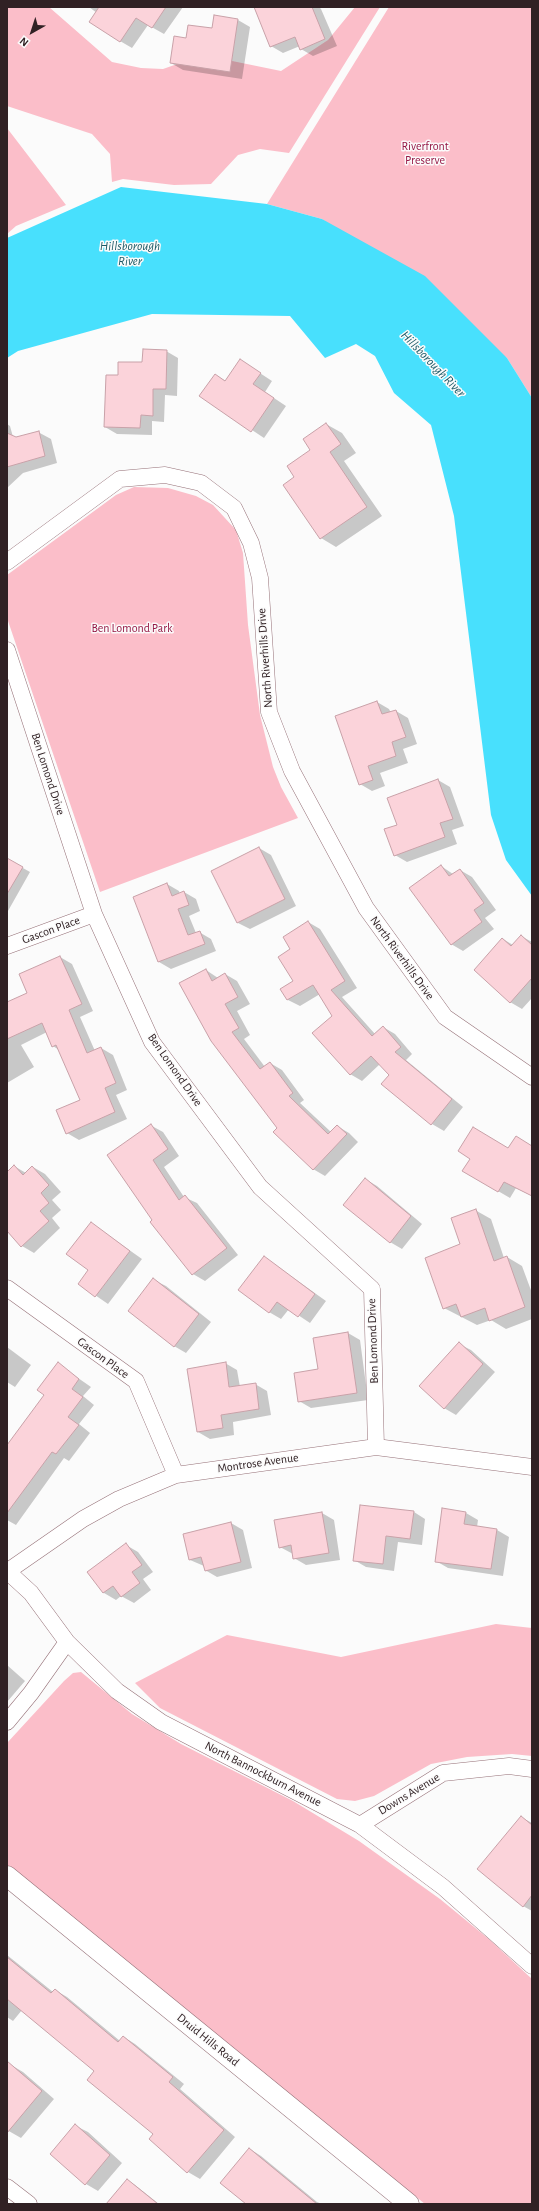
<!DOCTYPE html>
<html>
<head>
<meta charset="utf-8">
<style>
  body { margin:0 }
  #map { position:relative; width:539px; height:2211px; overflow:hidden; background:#fbfbfb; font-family:"Alegreya Sans",sans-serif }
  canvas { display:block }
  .frame { position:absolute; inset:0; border:8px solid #302124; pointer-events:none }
  .north { position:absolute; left:12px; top:12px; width:40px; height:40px; -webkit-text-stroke:3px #fbfbfb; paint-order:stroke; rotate:219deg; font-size:11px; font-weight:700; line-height:16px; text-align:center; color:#302124 }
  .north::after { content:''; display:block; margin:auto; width:14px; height:18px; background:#302124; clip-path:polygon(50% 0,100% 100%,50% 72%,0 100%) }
</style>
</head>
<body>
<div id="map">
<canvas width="539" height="2211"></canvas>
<div class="frame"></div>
<div class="north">N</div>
</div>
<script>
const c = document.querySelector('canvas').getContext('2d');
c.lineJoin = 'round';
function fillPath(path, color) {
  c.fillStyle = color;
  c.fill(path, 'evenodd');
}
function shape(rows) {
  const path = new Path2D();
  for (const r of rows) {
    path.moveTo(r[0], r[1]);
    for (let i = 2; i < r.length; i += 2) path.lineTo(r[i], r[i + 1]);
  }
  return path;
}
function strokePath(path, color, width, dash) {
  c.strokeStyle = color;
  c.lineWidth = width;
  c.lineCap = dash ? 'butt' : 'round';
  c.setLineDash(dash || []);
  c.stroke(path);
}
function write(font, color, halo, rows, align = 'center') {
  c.font = font + ' "Alegreya Sans",sans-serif';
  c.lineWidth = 3;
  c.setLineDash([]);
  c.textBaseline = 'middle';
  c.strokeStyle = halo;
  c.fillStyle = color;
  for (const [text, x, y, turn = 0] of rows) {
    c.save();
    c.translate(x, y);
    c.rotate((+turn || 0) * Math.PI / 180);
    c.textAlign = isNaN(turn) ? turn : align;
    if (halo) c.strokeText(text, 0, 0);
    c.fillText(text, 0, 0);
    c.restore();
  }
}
fillPath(shape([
  [7,7,49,7,112,62,141,68,163,69,203,55,281,71,328,40,355,7,380,7,289,153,260,149,238,155,211,184,174,185,123,179,112,182,110,154,92,134,7,106],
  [389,7,532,7,532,398,507,358,322,219,267,204],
  [7,128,66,205,16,226,7,234],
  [134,487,168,488,196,496,213,505,236,530,243,553,248,625,260,715,273,767,281,787,298,818,100,892,7,618,7,575,116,495],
  [496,1624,532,1628,532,1756,512,1754,467,1757,431,1764,374,1796,355,1801,337,1799,160,1708,135,1683,227,1635,341,1657],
  [81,1672,132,1714,181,1744,293,1801,359,1841,440,1899,490,1940,532,1979,532,2204,425,2204,7,1865,7,1743,64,1681,73,1673]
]), '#fbbec9');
fillPath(shape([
  [121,187,267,204,322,219,425,276,507,358,532,398,532,896,506,860,491,815,454,516,431,425,394,393,375,356,356,344,325,358,290,316,152,314,18,351,7,358,7,238]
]), '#48e0fd');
fillPath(shape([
  [89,7,183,7,164,34,148,25,132,48,120,41,97,13],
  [259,7,319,7,321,9,337,46,313,56,301,49,300,46,283,53,271,46],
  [238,20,250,27,242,79,183,70,171,63,187,39],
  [166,351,178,358,177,396,165,395,164,422,152,421,152,435,117,434,105,427,119,376],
  [240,360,272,381,265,392,286,406,264,438,201,396,215,375,226,381],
  [7,424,10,426,13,437,16,438,38,432,51,439,57,463,23,473,7,488],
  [326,424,342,433,356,453,344,461,382,516,336,547,321,538,284,485,296,477],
  [377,702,389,709,391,713,396,711,408,718,417,744,403,749,408,763,380,773,385,786,372,791,360,784],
  [438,780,450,787,464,826,452,830,457,844,407,862,395,855,398,826],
  [259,848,271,855,296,906,250,929,238,923],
  [7,859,30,872,8,911,7,910],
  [441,866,453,874,460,870,472,877,496,910,485,918,494,929,463,951,451,944],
  [167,884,179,891,180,894,184,892,196,899,200,911,189,916,196,933,199,932,211,939,216,951,171,969,159,962,134,897],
  [308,922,320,929,357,988,342,997,375,1034,383,1027,395,1034,412,1054,406,1060,463,1107,444,1131,432,1124,380,1064,362,1081,350,1074,333,1016,320,994,300,1006,288,1000,281,989,294,981,292,949],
  [521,936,532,942,532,998,522,1009,510,1002,503,939,513,945],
  [60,957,72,964,93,1011,80,1017,95,1051,101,1048,113,1055,127,1090,116,1095,127,1119,79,1140,67,1133,81,1100,59,1050,53,1046,47,1032,21,1045,34,1067,7,1083,7,1018],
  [206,970,218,978,225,974,237,981,250,1004,237,1011,250,1035,244,1039,265,1067,270,1063,282,1070,304,1100,300,1103,331,1132,337,1126,349,1133,358,1142,325,1176,313,1169,278,1128,212,1041],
  [152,1126,163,1132,179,1156,164,1167,184,1197,197,1203,238,1255,205,1281,193,1274,152,1222,154,1221],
  [532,1147,532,1196,516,1188,510,1198,498,1191,509,1149],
  [14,1166,26,1173,33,1167,45,1174,61,1192,52,1200,61,1210,52,1218,60,1228,34,1253,22,1246,7,1230,7,1172],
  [365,1179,377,1186,422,1224,402,1249,390,1242],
  [475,1210,491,1219,504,1258,507,1257,522,1266,532,1293,532,1319,506,1329,491,1320,477,1325,444,1308,461,1245],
  [91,1223,142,1259,108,1304,79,1284,89,1270],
  [264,1257,326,1301,310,1323,289,1309,281,1319,269,1312],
  [154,1280,166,1286,211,1322,186,1353,174,1346],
  [348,1333,360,1340,368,1400,311,1408,299,1401,319,1370],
  [459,1344,471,1350,495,1372,456,1415,444,1408],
  [7,1347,31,1365,15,1387,7,1382],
  [225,1363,237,1370,240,1387,255,1384,267,1391,271,1415,233,1422,234,1435,210,1439,198,1432],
  [58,1364,91,1387,83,1396,94,1405,79,1424,90,1433,69,1461,64,1458,16,1525,7,1520,7,1447,46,1395],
  [443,1509,466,1513,478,1520,477,1527,497,1530,509,1537,503,1576,448,1568,436,1561],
  [414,1512,425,1519,422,1545,398,1542,394,1571,366,1567,354,1560],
  [322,1513,334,1520,340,1560,306,1565,294,1558,293,1554,280,1547],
  [231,1523,243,1530,252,1568,217,1577,205,1570,204,1566,190,1560],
  [126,1545,138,1552,153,1572,143,1579,151,1590,134,1603,121,1596,116,1600,104,1593,89,1572],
  [7,1665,25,1681,7,1702],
  [521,1817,532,1823,532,1911,523,1906],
  [7,1955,53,1992,55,1990,67,1997,120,2041,124,2037,135,2044,184,2084,180,2089,235,2137,200,2179,188,2172,96,2071,22,2010,13,2021,7,2017],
  [11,2065,23,2072,54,2099,21,2138,7,2130,7,2070],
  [76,2126,88,2132,122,2163,98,2191,86,2184],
  [250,2149,261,2156,317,2202,322,2204,247,2204],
  [127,2180,135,2185,159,2204,107,2204]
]), '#0003');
const building = shape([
  [99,7,166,7,152,28,136,18,120,42,89,22,99,7],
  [254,7,312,7,325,39,300,50,295,37,270,47,254,7],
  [214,15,238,19,230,72,170,63,174,36,186,38,188,25,212,28,214,15],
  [143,349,167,350,166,389,153,389,153,416,141,415,140,428,104,427,106,375,118,375,118,362,142,362,143,349],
  [240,359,261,373,253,384,274,398,251,432,199,396,215,374,225,381,240,359],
  [326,423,341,444,330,452,367,507,320,539,283,485,294,477,287,466,310,450,303,439,326,423],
  [39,431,45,456,7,467,7,433,16,437,39,431],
  [377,701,382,714,396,710,406,737,392,742,396,756,368,766,373,780,359,785,335,716,377,701],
  [438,779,453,819,440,823,445,837,394,856,384,829,397,825,387,798,438,779],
  [259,847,285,899,237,923,211,871,259,847],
  [7,858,23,867,7,894,7,858],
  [441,865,449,876,460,869,484,903,474,910,482,922,451,945,409,888,441,865],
  [167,883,172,896,184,891,189,905,178,909,188,935,200,931,205,944,158,962,133,897,167,883],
  [308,921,345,981,331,990,372,1036,383,1026,401,1047,395,1052,452,1099,431,1125,381,1084,389,1075,371,1056,350,1075,312,1033,332,1016,313,985,287,1000,280,989,293,981,278,957,290,949,283,937,308,921],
  [521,935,532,945,532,978,510,1003,474,970,502,938,511,946,521,935],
  [60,956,82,1004,69,1010,87,1053,101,1047,116,1083,105,1088,115,1112,66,1134,56,1110,80,1100,56,1045,52,1047,42,1023,7,1039,7,1002,27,993,19,974,60,956],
  [206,969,212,981,225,973,238,997,225,1004,239,1028,232,1032,260,1069,270,1062,293,1093,289,1096,328,1134,337,1125,347,1134,313,1170,273,1132,277,1128,211,1041,179,983,206,969],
  [151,1124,168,1149,153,1160,179,1200,185,1195,227,1248,192,1275,150,1222,152,1220,107,1155,151,1124],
  [473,1127,508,1148,516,1136,532,1146,532,1196,504,1182,498,1192,462,1171,470,1159,458,1151,473,1127],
  [14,1165,23,1175,32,1166,49,1185,41,1193,49,1203,40,1211,49,1221,21,1247,7,1231,7,1172,14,1165],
  [365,1178,411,1216,390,1243,343,1205,365,1178],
  [476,1209,494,1261,507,1256,525,1307,489,1321,485,1308,461,1317,456,1304,443,1309,425,1258,460,1244,451,1218,476,1209],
  [91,1222,130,1251,95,1297,78,1284,88,1270,66,1254,91,1222],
  [264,1256,315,1294,298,1317,277,1302,269,1313,238,1290,264,1256],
  [153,1278,199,1314,174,1347,128,1311,153,1278],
  [348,1332,357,1393,298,1402,294,1373,318,1369,313,1338,348,1332],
  [459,1342,483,1364,444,1409,419,1386,459,1342],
  [58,1362,79,1379,72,1389,83,1397,68,1417,79,1425,56,1454,52,1452,7,1513,7,1445,44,1395,37,1390,58,1362],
  [226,1362,229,1387,256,1383,259,1409,221,1415,223,1428,197,1432,187,1369,226,1362],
  [360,1505,414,1511,410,1539,386,1536,383,1564,353,1561,360,1505],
  [442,1508,466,1512,464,1524,497,1529,491,1569,435,1562,442,1508],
  [322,1512,329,1553,293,1559,291,1545,279,1548,274,1520,322,1512],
  [231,1522,241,1562,205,1571,201,1557,189,1560,183,1534,231,1522],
  [126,1543,142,1565,132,1572,140,1583,121,1597,113,1586,103,1593,87,1572,126,1543],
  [521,1816,532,1825,532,1895,523,1907,477,1869,521,1816],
  [7,1957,51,1993,55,1989,118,2042,123,2036,173,2077,169,2082,224,2130,187,2173,149,2139,153,2134,87,2080,94,2071,7,1999,7,1957],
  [7,2061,42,2091,7,2133,7,2061],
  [75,2124,110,2155,85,2185,50,2154,75,2124],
  [249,2148,317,2204,246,2204,220,2183,249,2148],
  [127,2179,158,2204,106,2204,127,2179]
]);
fillPath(building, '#fbd3da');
strokePath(building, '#c8a1a8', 1);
const minor = shape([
  [7,562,120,479,165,475,201,483,234,508,251,543,260,578,269,712,292,771,366,908,445,1017,532,1077],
  [7,650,94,914,152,1042,260,1187,372,1289,376,1447],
  [7,946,94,914],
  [7,1288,136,1381,176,1475],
  [7,1571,31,1593,67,1642,117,1691,161,1722,360,1825,443,1887,532,1966],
  [8,1571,83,1519,119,1499,176,1475,376,1447,532,1467],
  [7,1722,31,1693,67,1642],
  [360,1825,443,1773,509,1766,532,1769],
  [7,2187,29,2204]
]);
const tertiary = shape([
  [7,1876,409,2204]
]);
strokePath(minor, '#967178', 17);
strokePath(tertiary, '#967178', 21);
strokePath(minor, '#fff', 16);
strokePath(tertiary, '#fff', 20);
write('12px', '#951845', '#fbfbfb', [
  ["Riverfront",425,146],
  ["Preserve",425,160],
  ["Ben Lomond Park",132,628]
]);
write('12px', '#302124', '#fbfbfb', [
  ["North Riverhills Drive",265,658,-94],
  ["Ben Lomond Drive",48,774,72],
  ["Gascon Place",51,930,-20],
  ["North Riverhills Drive",402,958,54],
  ["Ben Lomond Drive",175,1070,55],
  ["Ben Lomond Drive",373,1341,-92],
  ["Gascon Place",103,1358,36],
  ["Montrose Avenue",258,1463,-8],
  ["North Bannockburn Avenue",263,1774,27],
  ["Downs Avenue",409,1794,-31],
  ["Druid Hills Road",208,2040,39]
]);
write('italic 13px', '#1d5a66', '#fbfbfb', [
  ["Hillsborough",130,246],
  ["River",130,261],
  ["Hillsborough River",433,364,46]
]);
</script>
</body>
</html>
